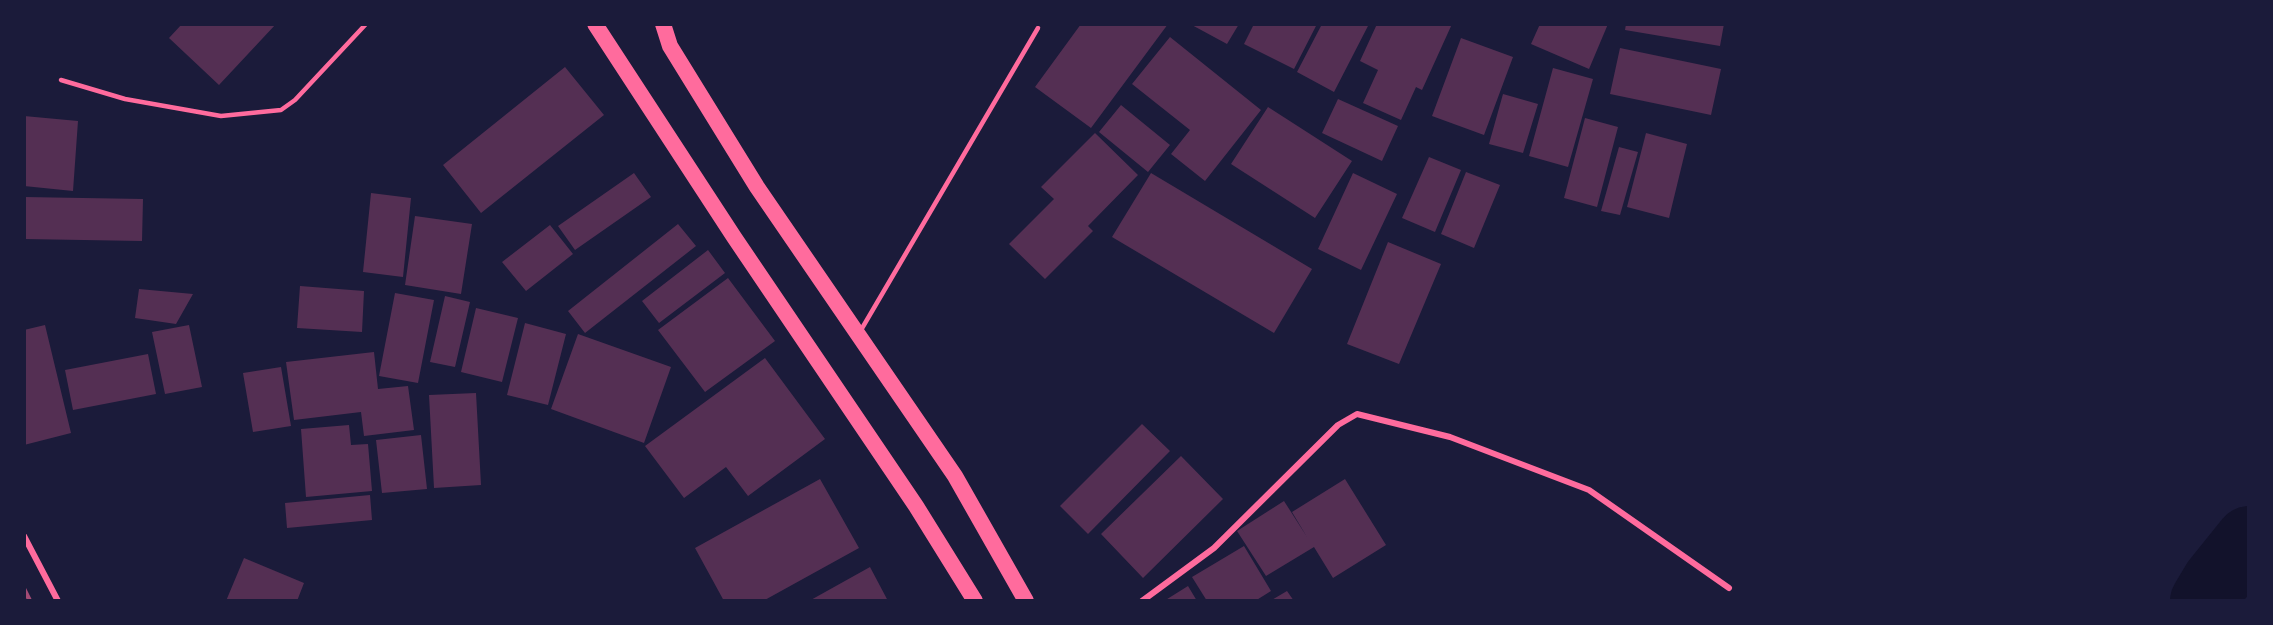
<!DOCTYPE html>
<html>
<head>
<meta charset="utf-8">
<style>
  body { margin:0 }
  #map { position:relative; width:2273px; height:625px; overflow:hidden; background:#1b1b3a; font-family:Raleway,sans-serif }
  canvas { display:block }
  .frame { position:absolute; inset:0; border:26px solid #1b1b3a; pointer-events:none }
</style>
</head>
<body>
<div id="map">
<canvas width="2273" height="625"></canvas>
<div class="frame"></div>
</div>
<script>
const c = document.querySelector('canvas').getContext('2d');
c.lineJoin = 'round';
function shape(rows) {
  const path = new Path2D();
  for (const r of rows) {
    path.moveTo(r[0], r[1]);
    for (let i = 2; i < r.length; i += 2) path.lineTo(r[i], r[i + 1]);
  }
  return path;
}
function strokePath(path, color, width, dash) {
  c.strokeStyle = color;
  c.lineWidth = width;
  c.lineCap = dash ? 'butt' : 'round';
  c.setLineDash(dash || []);
  c.stroke(path);
}
function fillPath(path, color) {
  c.fillStyle = color;
  c.fill(path, 'evenodd');
}
strokePath(shape([
  [2204,601,2216,581,2249,540]
]), '#12122b', 68);
fillPath(shape([
  [182,24,276,24,219,85,169,38],
  [1081,24,1168,24,1091,128,1035,87],
  [1190,24,1239,24,1227,44],
  [1254,24,1317,24,1294,69,1244,44],
  [1322,24,1369,24,1334,92,1297,72],
  [1377,24,1452,24,1422,90,1416,87,1401,120,1363,103,1378,70,1360,61],
  [1540,24,1608,24,1589,69,1531,44],
  [1626,24,1724,24,1720,46,1625,30],
  [1170,37,1261,110,1205,181,1171,154,1190,130,1132,84],
  [1461,38,1513,57,1484,135,1432,116],
  [1620,48,1721,69,1711,115,1610,94],
  [565,67,604,115,481,213,443,165],
  [1553,68,1593,79,1568,167,1529,156],
  [1503,94,1538,104,1523,153,1489,144],
  [1338,99,1398,126,1382,161,1322,133],
  [1121,105,1170,145,1148,172,1099,132],
  [1268,107,1352,161,1315,218,1231,164],
  [24,116,78,121,73,191,24,186],
  [1585,118,1618,127,1597,207,1564,198],
  [1095,133,1138,175,1088,226,1093,231,1045,279,1009,244,1054,199,1041,187],
  [1646,133,1687,144,1669,218,1627,207],
  [1619,147,1638,152,1620,215,1601,211],
  [1429,157,1461,170,1435,232,1402,218],
  [1466,172,1500,185,1474,248,1441,234],
  [634,173,651,197,575,250,558,226],
  [1151,173,1312,269,1274,333,1112,237],
  [1353,173,1397,194,1361,270,1318,249],
  [371,193,411,198,403,277,363,272],
  [24,197,143,199,142,241,24,239],
  [415,216,472,224,461,294,405,285],
  [678,224,696,246,585,333,568,311],
  [550,225,573,254,526,291,502,262],
  [1388,242,1441,264,1399,364,1347,344],
  [708,250,725,273,659,323,642,301],
  [728,278,775,341,705,392,658,330],
  [300,286,364,291,362,332,297,328],
  [139,289,193,294,176,324,135,318],
  [395,293,434,300,418,383,379,376],
  [445,296,470,302,455,367,430,362],
  [476,308,518,318,502,382,461,372],
  [525,323,566,334,548,405,507,395],
  [45,325,71,433,24,445,24,330],
  [189,325,202,387,165,394,152,332],
  [578,334,671,367,644,443,551,409],
  [374,352,378,389,408,386,414,430,364,436,361,412,294,420,286,362],
  [148,354,156,394,73,410,65,370],
  [765,358,825,439,748,496,726,467,684,498,645,446],
  [281,367,291,426,253,432,243,373],
  [476,393,481,485,434,488,429,395],
  [1142,424,1170,451,1088,534,1060,506],
  [349,425,351,445,368,444,372,491,306,497,301,429],
  [421,435,427,489,382,493,376,440],
  [1181,456,1223,499,1143,578,1101,534],
  [820,479,859,548,763,601,724,601,695,548],
  [1345,479,1386,545,1333,578,1314,547,1266,576,1237,531,1284,501,1307,537,1292,512],
  [370,495,372,520,287,528,285,503],
  [1244,546,1271,591,1255,601,1207,601,1192,577],
  [244,558,304,583,297,601,226,601],
  [870,567,888,601,809,601],
  [1188,586,1197,601,1164,601],
  [1287,591,1294,601,1270,601]
]), '#542f53');
strokePath(shape([
  [61,80,125,99,221,116,281,110,295,100,366,24],
  [861,330,1038,28]
]), '#ff6b9d', 4.5);
strokePath(shape([
  [24,536,58,601],
  [1142,601,1214,548,1338,425,1357,414,1450,437,1589,490,1729,588]
]), '#ff6b9d', 6);
strokePath(shape([
  [595,24,734,237,916,506,975,601],
  [663,24,670,46,757,187,955,476,1026,601]
]), '#ff6b9d', 16);
strokePath(shape([
  [24,589,30,601]
]), '#a44b75', 4.5);
</script>
</body>
</html>
